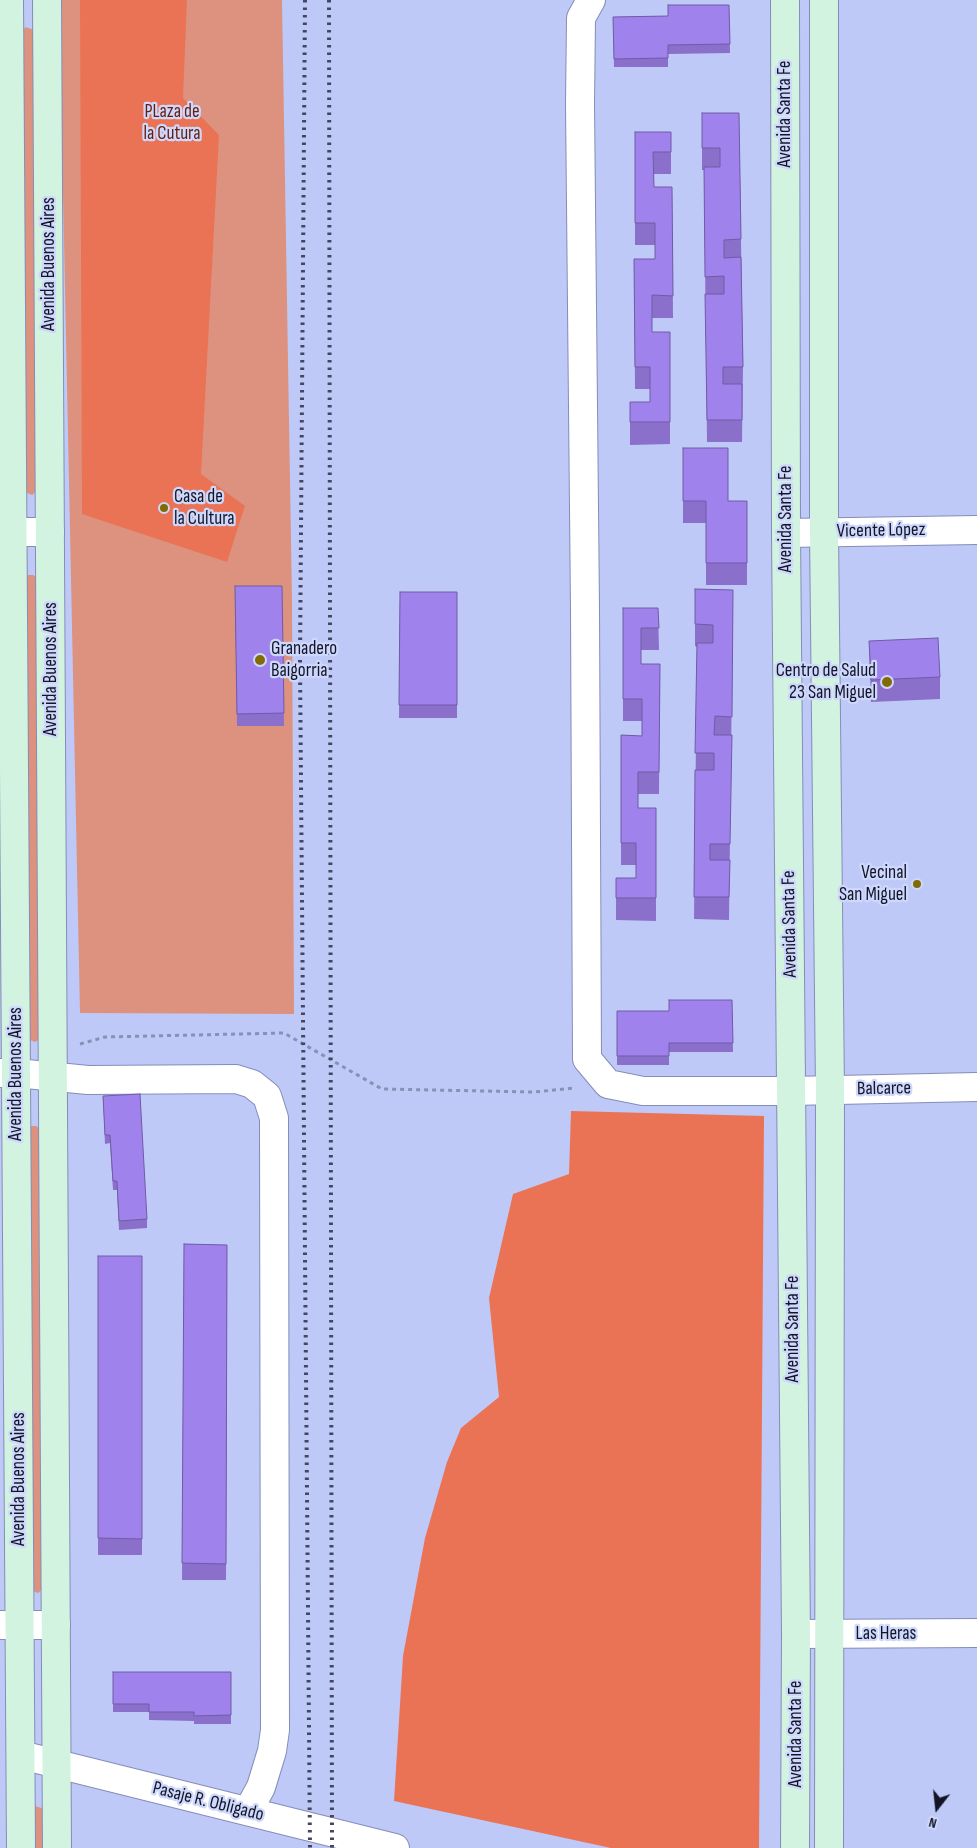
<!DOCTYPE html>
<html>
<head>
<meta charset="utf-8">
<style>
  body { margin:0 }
  #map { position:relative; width:977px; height:1848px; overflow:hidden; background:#bfc9f7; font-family:"Sofia Sans Condensed",sans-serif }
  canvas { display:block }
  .north { position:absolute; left:912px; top:1783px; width:50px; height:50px; -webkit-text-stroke:4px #ced7fc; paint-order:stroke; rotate:196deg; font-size:14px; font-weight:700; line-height:20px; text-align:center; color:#121525 }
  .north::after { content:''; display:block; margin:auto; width:18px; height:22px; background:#121525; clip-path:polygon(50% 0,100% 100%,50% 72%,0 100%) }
</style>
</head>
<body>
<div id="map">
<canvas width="977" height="1848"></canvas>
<div class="north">N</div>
</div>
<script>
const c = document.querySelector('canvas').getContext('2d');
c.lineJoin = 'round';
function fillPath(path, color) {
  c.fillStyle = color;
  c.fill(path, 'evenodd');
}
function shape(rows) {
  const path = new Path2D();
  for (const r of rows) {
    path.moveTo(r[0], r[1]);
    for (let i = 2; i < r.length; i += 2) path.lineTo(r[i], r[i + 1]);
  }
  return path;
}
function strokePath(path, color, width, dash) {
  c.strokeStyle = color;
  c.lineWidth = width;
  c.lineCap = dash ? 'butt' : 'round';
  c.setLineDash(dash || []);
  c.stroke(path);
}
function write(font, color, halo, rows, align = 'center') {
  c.font = font + ' "Sofia Sans Condensed",sans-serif';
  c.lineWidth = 4.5;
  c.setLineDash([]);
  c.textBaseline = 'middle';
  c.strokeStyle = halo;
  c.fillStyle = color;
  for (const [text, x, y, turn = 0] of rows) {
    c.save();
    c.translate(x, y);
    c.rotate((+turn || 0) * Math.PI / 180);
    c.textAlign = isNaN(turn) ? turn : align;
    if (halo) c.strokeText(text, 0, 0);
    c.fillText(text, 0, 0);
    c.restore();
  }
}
fillPath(shape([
  [59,0,282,0,292,601,294,1014,80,1013],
  [25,27,35,30,37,491,32,495,27,493,24,484,23,32],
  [28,575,33,575,38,578,40,1039,35,1042,30,1040,27,1031,26,579],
  [31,1126,36,1126,41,1129,43,1589,38,1593,33,1591,29,1129],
  [35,1806,45,1809,46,1848,32,1848,32,1810]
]), '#dd927f');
fillPath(shape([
  [80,0,187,0,183,98,219,135,201,474,245,506,227,562,82,514],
  [571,1111,764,1116,759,1848,611,1848,394,1801,403,1656,425,1538,447,1462,461,1428,499,1397,489,1298,513,1194,569,1174]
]), '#ea7356');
const minor = shape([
  [591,0,581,18,580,104,585,609,587,1059,608,1084,643,1091,791,1091,977,1087],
  [0,532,50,532],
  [786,533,977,530],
  [0,1073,16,1073,88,1080,236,1079,252,1084,267,1096,274,1118,275,1730,272,1751,261,1787,248,1811],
  [0,1625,56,1625],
  [796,1634,977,1633],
  [21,1755,395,1848]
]);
const secondary = shape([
  [9,0,21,1848],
  [47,0,57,1848],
  [785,0,786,533,796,1634,795,1848],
  [824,0,824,532,830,1090,829,1848]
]);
strokePath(minor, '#848db8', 30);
strokePath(secondary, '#848db8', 30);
strokePath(shape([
  [80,1044,105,1037,284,1033,382,1089,534,1092,575,1088]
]), '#8890b5', 3, [4, 4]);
strokePath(minor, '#fff', 28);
strokePath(secondary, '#d2f3df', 28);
strokePath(shape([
  [305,0,300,663,310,1848],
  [329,0,332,1848]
]), '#42475f', 4, [2.5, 5]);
fillPath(shape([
  [729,5,730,53,668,54,668,67,614,67,613,17,668,16],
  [702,113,739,113,743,367,742,442,707,442,704,170,702,170],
  [635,132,671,132,671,174,654,174,654,187,672,187,673,318,652,318,652,332,670,332,670,444,630,445,630,402,650,402,650,389,635,389,634,259,655,259,655,245,635,245],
  [683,448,728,501,747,501,747,585,706,585,706,523,683,523],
  [235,586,282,586,284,726,237,726],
  [695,589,733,590,729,920,694,919,697,647,695,646],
  [400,592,457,592,457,718,399,718],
  [623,608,658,608,659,650,641,650,641,664,660,664,659,794,638,794,638,808,656,808,656,921,616,920,616,878,636,878,636,865,621,865,621,735,642,736,642,721,623,721],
  [869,641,940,677,940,699,871,702],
  [732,1000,733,1052,669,1052,669,1065,617,1065,617,1011,669,1011],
  [103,1096,147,1219,147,1228,119,1230,117,1190,113,1190,110,1143,105,1144],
  [184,1244,227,1245,226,1580,182,1580],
  [98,1256,142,1256,142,1555,98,1555],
  [113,1672,231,1672,231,1724,194,1724,194,1721,149,1720,149,1712,113,1712]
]), '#8a70cb');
const building = shape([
  [668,5,729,5,730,44,668,45,668,58,614,59,613,17,668,16,668,5],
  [702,113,739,113,741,239,724,240,724,258,741,257,743,367,723,367,723,384,742,384,742,420,707,420,705,294,724,294,724,276,705,277,704,167,720,167,720,148,702,148,702,113],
  [635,132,671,132,671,152,653,152,654,187,672,187,673,296,652,295,652,332,670,332,670,422,630,422,630,402,650,402,650,367,635,367,634,259,655,259,655,223,635,223,635,132],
  [683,448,728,448,728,501,747,501,747,563,706,563,706,501,683,501,683,448],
  [235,586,282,586,284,713,237,714,235,586],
  [695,589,733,590,732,717,715,716,714,735,732,735,730,844,710,844,710,860,730,860,729,897,694,897,695,770,714,770,714,753,695,753,697,643,713,643,713,625,695,624,695,589],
  [400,592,457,592,457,705,399,705,400,592],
  [623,608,658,608,659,628,641,628,641,664,660,664,659,772,638,772,638,808,656,808,656,898,616,898,616,878,636,878,636,843,621,843,621,735,642,736,642,699,623,699,623,608],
  [938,638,940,677,871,680,869,641,938,638],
  [669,1000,732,1000,733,1043,669,1043,669,1056,617,1056,617,1011,669,1011,669,1000],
  [140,1094,147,1219,119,1221,117,1181,113,1181,110,1135,105,1135,103,1096,140,1094],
  [184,1244,227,1245,226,1564,182,1563,184,1244],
  [98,1256,142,1256,142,1539,98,1538,98,1256],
  [113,1672,231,1672,231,1715,194,1716,194,1712,149,1712,149,1704,113,1704,113,1672]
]);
fillPath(building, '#a082ec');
strokePath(building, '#705ba5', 1);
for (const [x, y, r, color] of [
  [164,508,5,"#816b05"],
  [260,660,6,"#816b05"],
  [887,682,6,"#816b05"],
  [917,884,5,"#816b05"]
]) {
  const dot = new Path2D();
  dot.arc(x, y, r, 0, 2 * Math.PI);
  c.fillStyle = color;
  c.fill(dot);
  strokePath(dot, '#ced7fc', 2);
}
write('19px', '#681d0a', '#ced7fc', [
  ["PLaza de",172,112],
  ["la Cutura",172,134]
]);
write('19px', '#121525', '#ced7fc', [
  ["Avenida Santa Fe",785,114,-90],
  ["Avenida Buenos Aires",49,264,-90],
  ["Avenida Santa Fe",786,519,-90],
  ["Vicente López",881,531,-1],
  ["Avenida Buenos Aires",51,669,-90],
  ["Avenida Santa Fe",790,924,-91],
  ["Avenida Buenos Aires",16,1074,-90],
  ["Balcarce",884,1089,-1],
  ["Avenida Santa Fe",793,1329,-90],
  ["Avenida Buenos Aires",19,1479,-90],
  ["Las Heras",886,1634],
  ["Avenida Santa Fe",796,1734,-90],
  ["Pasaje R. Obligado",208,1802,14]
]);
write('19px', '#121525', '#ced7fc', [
  ["Casa de",174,497],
  ["la Cultura",174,519],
  ["Granadero",271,649],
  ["Baigorria",271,671],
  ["Centro de Salud",876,671,"right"],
  ["23 San Miguel",876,693,"right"],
  ["Vecinal",907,873,"right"],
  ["San Miguel",907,895,"right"]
], 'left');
</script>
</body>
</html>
